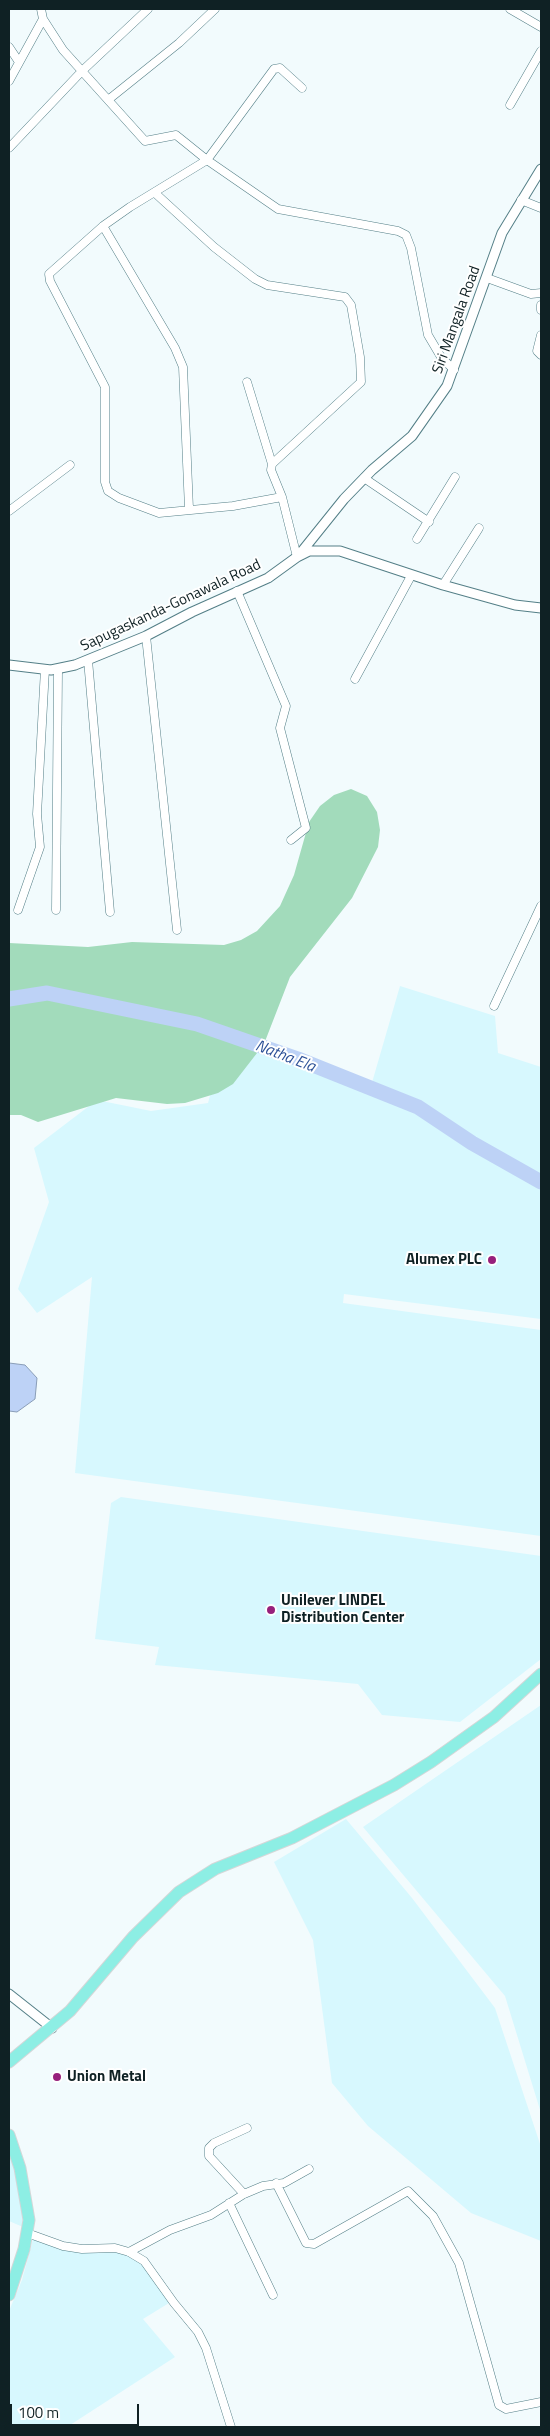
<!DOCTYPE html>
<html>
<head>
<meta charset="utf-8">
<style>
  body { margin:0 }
  #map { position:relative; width:550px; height:2436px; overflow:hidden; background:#f2fbfd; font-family:"Titillium Web",sans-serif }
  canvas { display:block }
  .frame { position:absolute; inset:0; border:10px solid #0f2124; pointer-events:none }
  .scale { position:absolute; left:10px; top:2404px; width:129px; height:22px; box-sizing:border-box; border:2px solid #0f2124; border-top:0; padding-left:6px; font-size:15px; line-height:18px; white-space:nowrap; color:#0f2124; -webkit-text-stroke:4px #fff; paint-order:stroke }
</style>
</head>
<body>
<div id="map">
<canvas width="550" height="2436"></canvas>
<div class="frame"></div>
<div class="scale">100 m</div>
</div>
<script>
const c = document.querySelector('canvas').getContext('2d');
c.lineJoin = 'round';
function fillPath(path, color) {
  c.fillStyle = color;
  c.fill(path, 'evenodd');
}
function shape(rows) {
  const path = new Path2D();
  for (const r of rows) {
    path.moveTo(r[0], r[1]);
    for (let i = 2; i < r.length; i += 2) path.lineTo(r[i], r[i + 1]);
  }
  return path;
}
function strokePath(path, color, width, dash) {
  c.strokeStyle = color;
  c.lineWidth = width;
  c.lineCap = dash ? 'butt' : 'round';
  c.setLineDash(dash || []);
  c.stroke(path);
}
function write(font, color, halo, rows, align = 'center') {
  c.font = font + ' "Titillium Web",sans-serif';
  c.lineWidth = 4;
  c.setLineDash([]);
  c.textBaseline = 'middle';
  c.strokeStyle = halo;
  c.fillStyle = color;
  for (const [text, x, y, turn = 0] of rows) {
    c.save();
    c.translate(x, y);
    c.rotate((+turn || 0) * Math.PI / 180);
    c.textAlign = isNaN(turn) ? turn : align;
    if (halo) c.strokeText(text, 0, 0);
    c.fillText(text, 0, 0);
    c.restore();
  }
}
fillPath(shape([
  [400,986,495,1016,498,1053,541,1067,541,1319,344,1294,343,1303,541,1330,541,1536,75,1473,92,1277,37,1313,18,1289,49,1202,34,1148,97,1100,151,1111,208,1103,228,1030,358,1086,371,1086],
  [121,1497,541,1556,541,1659,460,1722,382,1715,358,1684,155,1665,159,1647,95,1639,111,1503],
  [541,1705,541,2113,505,1996,363,1827],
  [346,1819,412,1898,495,2008,541,2147,541,2241,471,2213,368,2126,332,2083,313,1940,274,1862],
  [9,2149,24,2205,23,2227,9,2221],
  [33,2239,79,2251,122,2252,142,2261,169,2303,143,2319,175,2357,67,2427,9,2427,9,2311,22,2280]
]), '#d7f8fe');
fillPath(shape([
  [351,789,367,796,377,812,380,830,378,847,352,898,290,977,264,1044,233,1084,218,1093,185,1103,167,1104,116,1098,38,1122,21,1115,9,1115,9,943,88,947,132,942,224,945,241,940,257,931,280,906,294,875,309,822,320,806,334,795]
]), '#a2dbbb');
const water = shape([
  [9,1363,25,1365,37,1378,35,1399,17,1412,9,1411,9,1363]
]);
fillPath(water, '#bdd2f6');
strokePath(water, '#899db7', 1);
strokePath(shape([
  [9,999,47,993,197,1024,298,1059,418,1107,472,1143,541,1182]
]), '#bdd2f6', 15);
const minor = shape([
  [41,9,43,19,63,50,145,141,176,135,207,160,278,209,398,231,406,235,411,248,428,335,441,357,454,370],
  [510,9,541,27],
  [9,47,19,62],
  [9,81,43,19],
  [108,100,179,43,215,9],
  [510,105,541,51],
  [9,148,82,71,148,9],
  [155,193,214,247,255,279,267,285,345,297,351,305,360,357,361,382,272,464,271,470,282,497],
  [521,200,541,208],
  [103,226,175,348,183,367,189,509],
  [487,278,531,294,541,293],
  [541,305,541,310],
  [541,335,537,351,541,355],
  [247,382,272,464],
  [364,478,429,522],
  [9,511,70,465],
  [417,539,455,477],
  [297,557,282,497,233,506,159,513,119,498,108,491,105,482,105,387,50,281,49,274,103,226,130,207,207,160,274,69,280,68,302,88],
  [443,585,479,528],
  [237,591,286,706,280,728,306,828,291,840],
  [146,636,177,930],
  [88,660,110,912],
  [355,679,411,576],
  [18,910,40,847,37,814,45,669],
  [56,910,58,670],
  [494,1006,541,906],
  [276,2183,306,2243,314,2244,408,2191,433,2216,459,2263,499,2405,506,2409,541,2402],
  [244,2194,209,2156,209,2148,214,2143,247,2128],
  [229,2203,273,2295],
  [27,2233,63,2246,82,2249,115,2248,129,2252,144,2261,174,2303,198,2332,206,2348,231,2427],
  [129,2252,170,2230,211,2215,244,2194,263,2186,284,2183,309,2169]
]);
const tertiary = shape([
  [299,555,344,499,372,470,412,436,447,386,502,233,541,169],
  [9,665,51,670,75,665,146,636,192,612,268,578,297,557,309,551,340,551,443,585,515,605,541,608],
  [9,1994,52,2028]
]);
const primary = shape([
  [9,2062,70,2011,133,1937,179,1892,215,1869,292,1838,394,1785,431,1762,494,1717,541,1674],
  [9,2135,20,2168,29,2220,24,2249,9,2295]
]);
strokePath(minor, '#547f87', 9);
strokePath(tertiary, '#547f87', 11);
strokePath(primary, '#d4d7d8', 13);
strokePath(minor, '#fff', 8);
strokePath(tertiary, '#fff', 9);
strokePath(primary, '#8deee4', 11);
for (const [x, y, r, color] of [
  [492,1260,5,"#97207c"],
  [271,1610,5,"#97207c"],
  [57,2077,5,"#97207c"]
]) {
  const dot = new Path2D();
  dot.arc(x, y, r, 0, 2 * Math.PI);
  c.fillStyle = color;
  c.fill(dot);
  strokePath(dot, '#fff', 2);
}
write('15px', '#0f2124', '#fff', [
  ["Siri Mangala Road",457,320,-70],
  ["Sapugaskanda-Gonawala Road",171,606,-25]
]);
write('bold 15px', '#0f2124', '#fff', [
  ["Alumex PLC",482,1260,"right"],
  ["Unilever LINDEL",281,1601],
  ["Distribution Center",281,1618],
  ["Union Metal",67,2077]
], 'left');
write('italic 16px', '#2e5298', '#fff', [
  ["Natha Ela",285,1057,21]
]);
</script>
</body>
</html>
